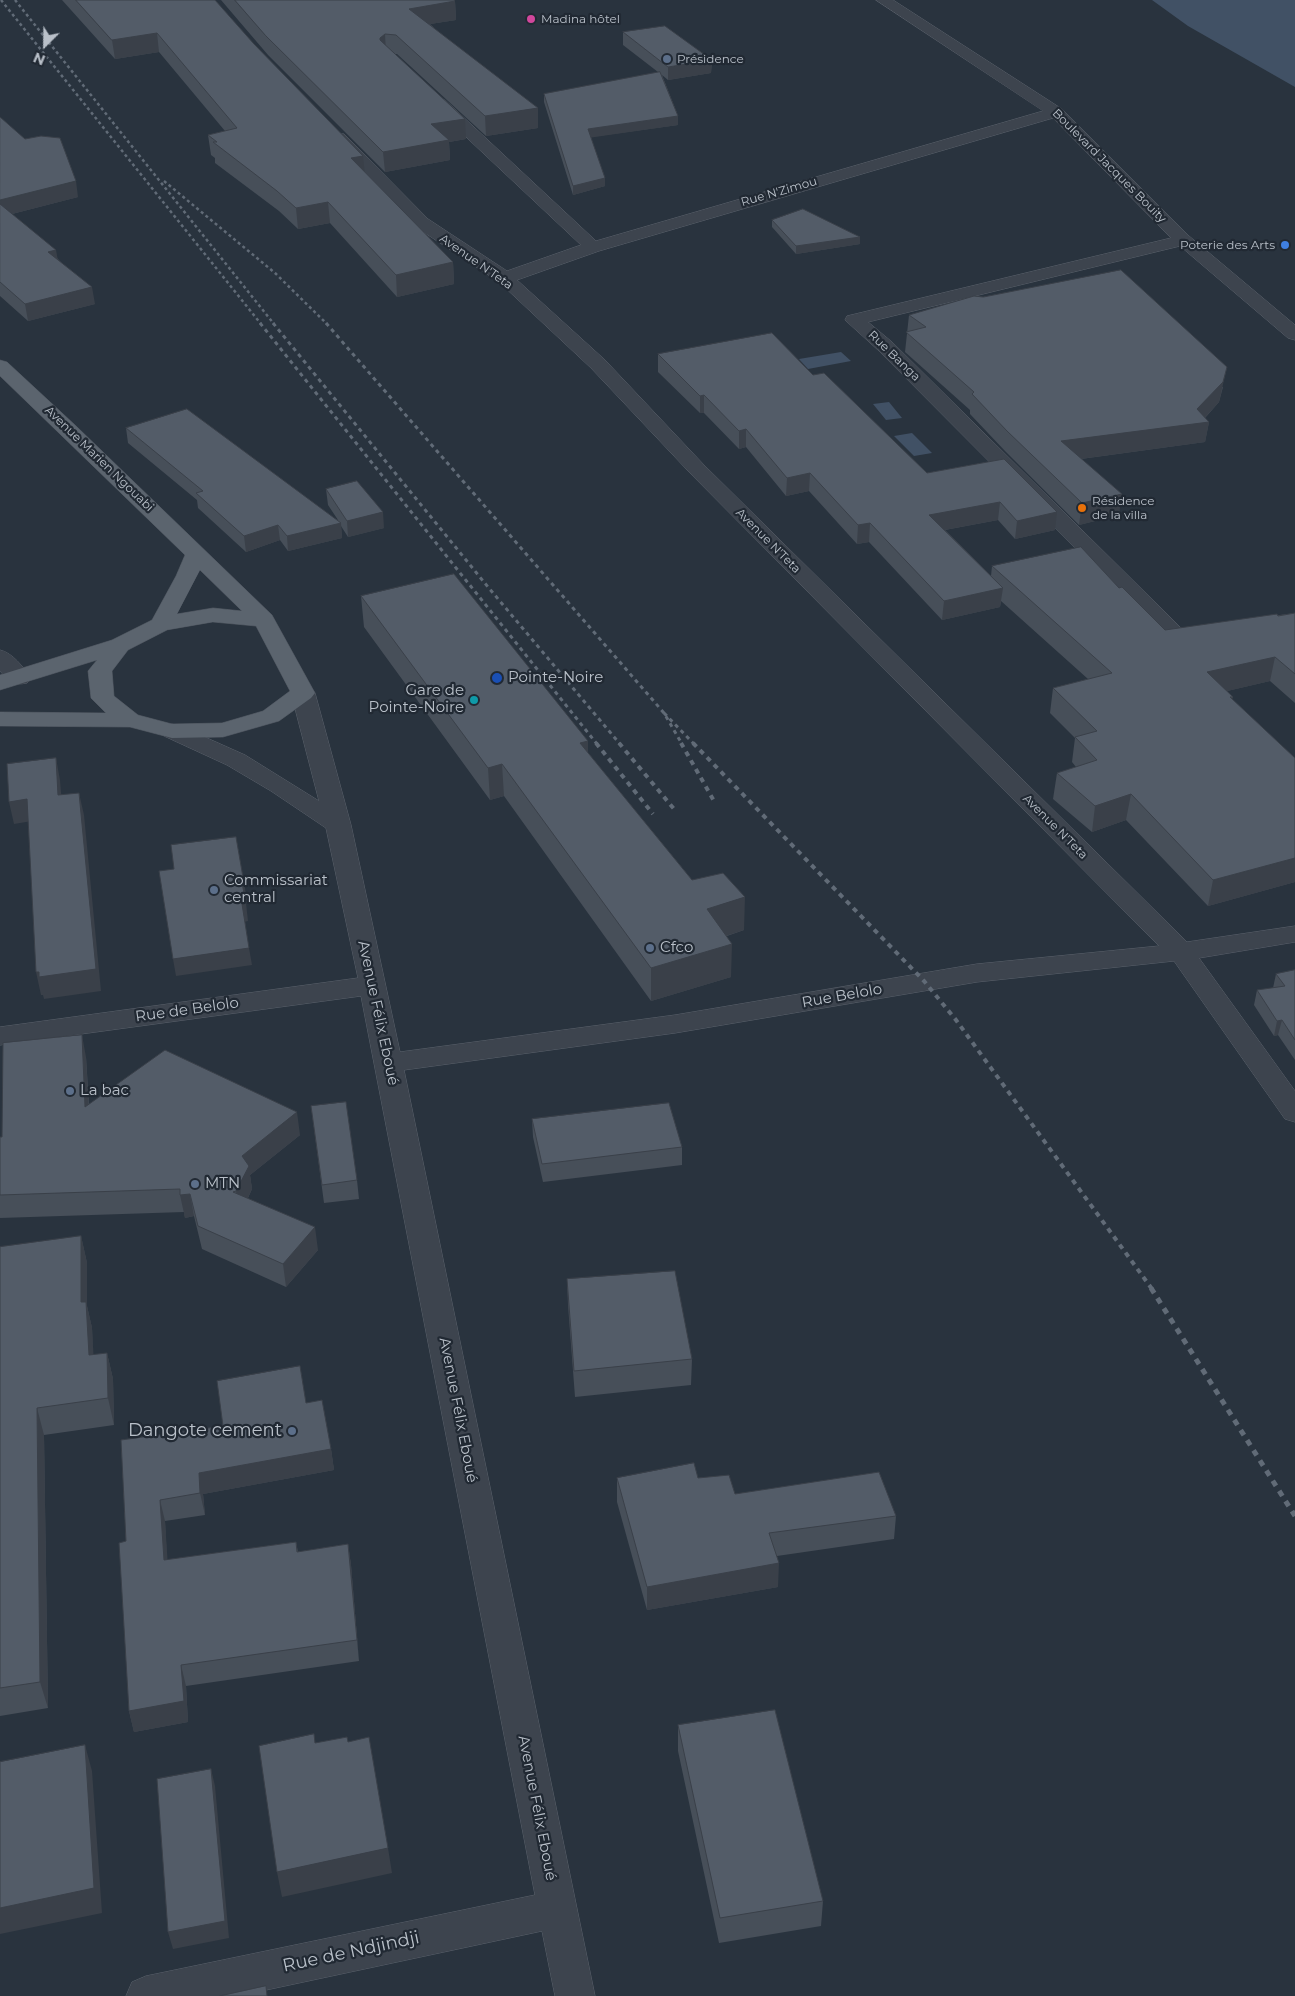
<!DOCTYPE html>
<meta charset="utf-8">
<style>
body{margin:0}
#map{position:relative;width:1295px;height:1996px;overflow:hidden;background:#29333e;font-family:Montserrat,sans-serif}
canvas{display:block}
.north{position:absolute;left:20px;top:20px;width:50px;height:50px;-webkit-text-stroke:4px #212933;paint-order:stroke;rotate:203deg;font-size:14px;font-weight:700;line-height:20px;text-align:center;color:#b9c0c9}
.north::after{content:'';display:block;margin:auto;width:18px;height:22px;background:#b9c0c9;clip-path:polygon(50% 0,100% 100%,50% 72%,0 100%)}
</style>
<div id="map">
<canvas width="1295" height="1996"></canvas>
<div class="north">N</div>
</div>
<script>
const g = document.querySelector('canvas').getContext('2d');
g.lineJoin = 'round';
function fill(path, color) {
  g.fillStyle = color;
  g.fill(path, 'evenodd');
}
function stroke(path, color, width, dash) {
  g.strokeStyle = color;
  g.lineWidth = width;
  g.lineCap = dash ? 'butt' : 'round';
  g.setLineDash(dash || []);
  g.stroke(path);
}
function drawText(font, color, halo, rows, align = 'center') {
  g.font = font + ' Montserrat,sans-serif';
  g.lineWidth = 4.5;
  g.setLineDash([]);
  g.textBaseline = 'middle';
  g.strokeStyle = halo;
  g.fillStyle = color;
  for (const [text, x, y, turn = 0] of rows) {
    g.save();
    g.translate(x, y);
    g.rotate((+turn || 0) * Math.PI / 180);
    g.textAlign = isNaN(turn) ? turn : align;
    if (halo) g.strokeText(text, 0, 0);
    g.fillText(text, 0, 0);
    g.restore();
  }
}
fill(new Path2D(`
 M 1152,0 L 1295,0 L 1295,87 L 1188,26 Z
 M 841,352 L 851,361 L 808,369 L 799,359 Z
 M 889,402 L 902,418 L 886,420 L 873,404 Z
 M 912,433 L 932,453 L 914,456 L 894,436 Z`), '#415165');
const minor = new Path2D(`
 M 876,0 L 893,0 L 1062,109 L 1189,236 L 1295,325 L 1295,340 L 1288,338 L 1180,246 L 868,322 L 892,342 L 1180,627 L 1183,632 L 1180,637 L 1172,639 L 1164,637 L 878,350 L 845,320 L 847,316 L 1171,238 L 1053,118 L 599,251 L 517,280 L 605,360 L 704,465 L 1187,942 L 1295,926 L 1295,942 L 1199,958 L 1295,1091 L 1295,1122 L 1285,1119 L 1174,961 L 977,982 L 675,1033 L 404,1070 L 595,1996 L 555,1996 L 542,1931 L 238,1996 L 126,1996 L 132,1982 L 146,1976 L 535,1895 L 361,996 L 0,1045 L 0,1027 L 358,978 L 326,828 L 271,791 L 227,765 L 164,736 L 160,731 L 164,726 L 172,724 L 180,726 L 245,755 L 319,801 L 291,693 L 295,688 L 303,686 L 311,688 L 315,693 L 351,825 L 400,1052 L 675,1015 L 977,964 L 1159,946 L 690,473 L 591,368 L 499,282 L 416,227 L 330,137 L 332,134 L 344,134 L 428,219 L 507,271 L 581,245 L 433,106 L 431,103 L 433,100 L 445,100 L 596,241 L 1043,111 Z
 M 0,650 C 13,653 23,667 31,678 L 27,683 C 13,686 9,681 0,671 Z`);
const major = new Path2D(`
 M 0,360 L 7,362 L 75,425 L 272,615 L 315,693 L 311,698 L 279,721 L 223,737 L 172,738 L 130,727 L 0,726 L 0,712 L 106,713 L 91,698 L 88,671 L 97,660 L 0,690 L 0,675 L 112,640 L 152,620 L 176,576 L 185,555 L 0,376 ZM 200,570 L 242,611 L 213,608 L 177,614 ZM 213,622 L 256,626 L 290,691 L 263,711 L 222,723 L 172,724 L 138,715 L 114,696 L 112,671 L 128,650 L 167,630 Z`);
stroke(minor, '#5b626c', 1);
stroke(major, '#49505a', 1);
fill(minor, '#3d444e');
fill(major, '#5b646e');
stroke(new Path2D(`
 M 1,0 L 261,324
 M 15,0 L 274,324
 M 164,181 L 275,273 L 327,324`), '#616b77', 2.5, [3, 3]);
stroke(new Path2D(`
 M 260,323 L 597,744
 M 273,323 L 488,587 L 620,744
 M 326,323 L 664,713 L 682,744
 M 664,713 L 694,744`), '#616b77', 3, [4, 4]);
stroke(new Path2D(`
 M 596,743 L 653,814
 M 619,743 L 674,809
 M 681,743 L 714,801
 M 693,743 L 924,981 L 956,1020 L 1152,1289`), '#616b77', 4, [5, 5]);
stroke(new Path2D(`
 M 1151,1288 L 1295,1516`), '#616b77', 5, [6, 6]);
fill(new Path2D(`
 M 62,0 L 215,0 L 364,171 L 453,262 L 454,284 L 397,297 L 330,223 L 298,229 L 279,211 L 215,163 L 215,158 L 211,155 L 208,135 L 225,131 L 159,52 L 115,59 Z
 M 221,0 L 454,0 L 455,1 L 456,20 L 430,24 L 538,128 L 486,136 L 397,54 L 395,54 L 466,139 L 449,142 L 450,160 L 385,172 L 268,55 Z
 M 623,32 L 712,60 L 711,73 L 668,80 L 662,75 L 678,116 L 678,125 L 591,137 L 605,186 L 573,195 L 544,102 L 544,94 L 658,72 L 623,45 Z
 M 0,117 L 78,197 L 12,214 L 58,259 L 95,304 L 28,321 L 0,296 Z
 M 772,220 L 860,237 L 860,244 L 796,254 L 772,227 Z
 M 909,315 L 1223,387 L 1219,402 L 1205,418 L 1209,422 L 1205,442 L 1081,459 L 1119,515 L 1079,525 L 1005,451 L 970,414 L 970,410 L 905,352 Z
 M 658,354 L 813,375 L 927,473 L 1004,459 L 1055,530 L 1015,539 L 998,520 L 945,530 L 991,576 L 992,566 L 1119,588 L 1165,630 L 1295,613 L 1295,703 L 1270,681 L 1227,691 L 1233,697 L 1232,699 L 1295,758 L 1295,882 L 1208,906 L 1126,820 L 1092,832 L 1053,799 L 1057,773 L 1076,767 L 1072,762 L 1075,738 L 1050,713 L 1053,688 L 1088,679 L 1001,601 L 1000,607 L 942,620 L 869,542 L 857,544 L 809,491 L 786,496 L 746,447 L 739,449 L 704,413 L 700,413 L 658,372 Z
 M 126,428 L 338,520 L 328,505 L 326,489 L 384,528 L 348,537 L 341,526 L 342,538 L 288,551 L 280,540 L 246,552 L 198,508 L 197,500 L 128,443 Z
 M 361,596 L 588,741 L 588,753 L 692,880 L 744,930 L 727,936 L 731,977 L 651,1001 L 504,796 L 490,800 L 364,627 Z
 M 1295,970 L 1295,1060 L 1278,1035 L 1274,1036 L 1254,1005 L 1257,990 L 1273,988 L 1276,974 Z
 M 86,1057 L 89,1104 L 300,1135 L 250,1175 L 252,1189 L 248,1198 L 318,1250 L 286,1287 L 202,1249 L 194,1216 L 185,1218 L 184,1212 L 0,1218 L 0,1137 L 2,1137 Z
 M 311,1106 L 357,1180 L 359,1199 L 324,1203 Z
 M 532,1119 L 682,1147 L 682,1165 L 543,1182 L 533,1137 Z
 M 81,1236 L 87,1263 L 87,1306 L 92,1328 L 93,1355 L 107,1353 L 113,1379 L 114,1425 L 44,1435 L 48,1708 L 0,1716 L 0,1247 Z
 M 567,1279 L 692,1359 L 691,1385 L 575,1397 L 568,1305 Z
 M 223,1426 L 331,1449 L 334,1470 L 203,1494 L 205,1515 L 165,1521 L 167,1560 L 296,1542 L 298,1552 L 348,1544 L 351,1565 L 359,1661 L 186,1686 L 188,1722 L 134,1732 L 129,1711 L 126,1541 L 121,1440 Z
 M 617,1478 L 698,1478 L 735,1494 L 896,1516 L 894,1539 L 777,1556 L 778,1587 L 647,1610 L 617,1502 Z
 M 678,1725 L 823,1901 L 821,1926 L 719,1943 L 678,1751 Z`), '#474f59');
fill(new Path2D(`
 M 455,1 L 456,20 L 411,27 L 409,9 Z
 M 157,33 L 159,52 L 115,59 L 112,40 Z
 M 385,34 L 386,53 L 382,57 L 380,38 Z
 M 712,60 L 711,73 L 668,80 L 668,67 Z
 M 538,108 L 538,128 L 486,136 L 485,116 Z
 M 678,116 L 678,125 L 588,138 L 588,129 Z
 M 465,119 L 466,139 L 449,142 L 450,160 L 385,172 L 383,152 L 431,124 Z
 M 363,156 L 365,176 L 351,158 Z
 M 605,178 L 605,186 L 573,195 L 573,186 Z
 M 76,181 L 78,197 L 0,217 L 0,200 Z
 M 328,202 L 330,223 L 298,229 L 296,208 Z
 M 860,237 L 860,244 L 796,254 L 796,246 Z
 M 56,250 L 59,266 L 48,252 Z
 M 453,262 L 454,284 L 397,297 L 396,275 Z
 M 92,287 L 95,304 L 28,321 L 25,304 Z
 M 1227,367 L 1219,402 L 1200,423 L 1209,422 L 1205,442 L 1058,462 L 1061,441 L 1197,409 Z
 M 704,395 L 704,413 L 700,413 L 700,396 Z
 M 746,429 L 746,447 L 739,449 L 739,431 Z
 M 810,473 L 809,491 L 786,496 L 787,478 Z
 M 1122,494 L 1119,515 L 1079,525 L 1082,503 Z
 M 1000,502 L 998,520 L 928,533 L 929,515 Z
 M 383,512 L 384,528 L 348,537 L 347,521 Z
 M 1057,512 L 1055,530 L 1015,539 L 1017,521 Z
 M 341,523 L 342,538 L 288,551 L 287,536 Z
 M 870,523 L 869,542 L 857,544 L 858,525 Z
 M 278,525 L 280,540 L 246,552 L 244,536 Z
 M 1003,588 L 1000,607 L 942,620 L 944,601 Z
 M 1275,657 L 1270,681 L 1202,697 L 1207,672 Z
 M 588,741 L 588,773 L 580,743 Z
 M 56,758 L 60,780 L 63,817 L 58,795 Z
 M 502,764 L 504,796 L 490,800 L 488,768 Z
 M 79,793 L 84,815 L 101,991 L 44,999 L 43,995 L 41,995 L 36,972 Z
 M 1131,794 L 1126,820 L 1092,832 L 1095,806 Z
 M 27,799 L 32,821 L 14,824 L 9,802 Z
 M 1295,858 L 1295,882 L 1208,906 L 1213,880 Z
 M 242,883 L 244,883 L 247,900 L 244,901 Z
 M 745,897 L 744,930 L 707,942 L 707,909 Z
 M 246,903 L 248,921 L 244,922 L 242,904 Z
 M 732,944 L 731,977 L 651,1001 L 651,968 Z
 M 249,948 L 252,965 L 176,976 L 173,959 Z
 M 1282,1020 L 1278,1035 L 1274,1036 L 1277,1021 Z
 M 82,1035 L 86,1057 L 90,1130 L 85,1107 Z
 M 297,1112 L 300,1135 L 250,1175 L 252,1189 L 240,1214 L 236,1191 L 242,1156 Z
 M 190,1194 L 194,1216 L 185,1218 L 180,1195 Z
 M 315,1227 L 318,1250 L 286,1287 L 283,1264 Z
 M 81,1236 L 87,1263 L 87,1306 L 92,1328 L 95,1382 L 89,1355 L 81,1302 Z
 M 107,1353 L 113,1379 L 114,1425 L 108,1398 Z
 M 37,1408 L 44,1435 L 48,1708 L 40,1682 Z
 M 331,1449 L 334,1470 L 203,1494 L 205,1515 L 200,1493 L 199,1473 Z
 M 160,1500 L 165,1521 L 169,1582 L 164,1560 Z
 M 348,1544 L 351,1565 L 359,1661 L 357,1640 Z
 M 779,1563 L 778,1587 L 647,1610 L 647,1587 Z
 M 181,1665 L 186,1686 L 188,1722 L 134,1732 L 129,1711 Z
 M 85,1745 L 92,1771 L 102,1913 L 0,1934 L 0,1908 Z
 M 211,1769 L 215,1786 L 229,1938 L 173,1949 L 168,1932 Z
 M 388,1848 L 392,1873 L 282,1897 L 277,1872 Z`), '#3a4049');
const building = new Path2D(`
 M 76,0 L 215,0 L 254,44 L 363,156 L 351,158 L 453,262 L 396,275 L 328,202 L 296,208 L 277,191 L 213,142 L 217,142 L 208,135 L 237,128 L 157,33 L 112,40 Z
 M 235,0 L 454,0 L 455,1 L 409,9 L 538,108 L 485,116 L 396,35 L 385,34 L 380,38 L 380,40 L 465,119 L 431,124 L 449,140 L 383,152 L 266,36 Z
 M 665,26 L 712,60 L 668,67 L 623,32 Z
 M 660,72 L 678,116 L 588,129 L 605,178 L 573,186 L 544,94 Z
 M 0,117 L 25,139 L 41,136 L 60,138 L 76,181 L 0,200 Z
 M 0,204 L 56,250 L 48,252 L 92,287 L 25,304 L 0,282 Z
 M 803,209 L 860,237 L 796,246 L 772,220 Z
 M 1121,270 L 1227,367 L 1223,382 L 1197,409 L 1209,422 L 1061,441 L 1122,494 L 1082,503 L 1007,431 L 972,394 L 974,392 L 906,332 L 926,327 L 909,315 L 974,296 L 983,297 Z
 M 772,333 L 813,375 L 824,373 L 927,473 L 1004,459 L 1057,512 L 1017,521 L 1000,502 L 929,515 L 1003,588 L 944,601 L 870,523 L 858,525 L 810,473 L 787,478 L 746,429 L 739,431 L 704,395 L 700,396 L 658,354 Z
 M 187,409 L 341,523 L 287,536 L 278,525 L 244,536 L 196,493 L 203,491 L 126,428 Z
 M 357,481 L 383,512 L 347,521 L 326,489 Z
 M 1081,547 L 1119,588 L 1122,587 L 1165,630 L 1277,614 L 1278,616 L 1295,613 L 1295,674 L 1275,657 L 1207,672 L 1233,697 L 1230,697 L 1295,758 L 1295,858 L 1213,880 L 1131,794 L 1095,806 L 1057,773 L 1097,760 L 1075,737 L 1097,731 L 1053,688 L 1112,673 L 992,566 Z
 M 454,574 L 588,741 L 580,743 L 692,880 L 723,873 L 745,897 L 707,909 L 732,944 L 651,968 L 502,764 L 488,768 L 361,596 Z
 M 56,758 L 58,795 L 79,793 L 96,969 L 39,977 L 39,972 L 36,972 L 27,799 L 9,802 L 7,764 Z
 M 236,837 L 244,883 L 242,883 L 246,903 L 242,904 L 249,948 L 173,959 L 159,871 L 174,869 L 171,845 Z
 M 1295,970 L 1295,1040 L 1282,1020 L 1277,1021 L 1257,990 L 1285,986 L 1276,974 Z
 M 82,1035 L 85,1107 L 165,1050 L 297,1112 L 242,1156 L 249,1166 L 236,1191 L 233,1192 L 315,1227 L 283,1264 L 198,1226 L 190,1194 L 180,1195 L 180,1189 L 0,1195 L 0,1137 L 2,1137 L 3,1043 Z
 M 346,1102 L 357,1180 L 322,1185 L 311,1106 Z
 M 669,1103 L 682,1147 L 542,1164 L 532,1119 Z
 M 81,1236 L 81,1302 L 86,1302 L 89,1355 L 107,1353 L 108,1398 L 37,1408 L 40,1682 L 0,1688 L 0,1247 Z
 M 675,1271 L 692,1359 L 574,1371 L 567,1279 Z
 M 300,1366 L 306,1403 L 322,1400 L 331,1449 L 199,1473 L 200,1493 L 160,1500 L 164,1560 L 296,1542 L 297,1552 L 348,1544 L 357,1640 L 181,1665 L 184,1701 L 129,1711 L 119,1543 L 126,1541 L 121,1440 L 223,1426 L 217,1381 Z
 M 694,1463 L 698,1478 L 729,1475 L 735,1494 L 879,1472 L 896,1516 L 769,1533 L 779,1563 L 647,1587 L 617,1478 Z
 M 775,1710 L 823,1901 L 720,1918 L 678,1725 Z
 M 314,1734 L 315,1743 L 347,1737 L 348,1742 L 369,1737 L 388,1848 L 277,1872 L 259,1746 Z
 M 85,1745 L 94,1888 L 0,1908 L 0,1762 Z
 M 211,1769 L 225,1921 L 168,1932 L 157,1779 Z
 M 266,1986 L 267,1996 L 220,1996 Z`);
fill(building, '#535c68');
stroke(building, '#3a4049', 1);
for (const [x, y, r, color] of [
 [531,19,5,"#d1479c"],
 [667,59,5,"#5c6f8a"],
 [1285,245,5,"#3f7fe0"],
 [1082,508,5,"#e8710a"],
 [497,678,6,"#1a4fb4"],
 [474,700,5,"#0f9aa8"],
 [214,890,5,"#5c6f8a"],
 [650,948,5,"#5c6f8a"],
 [70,1091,5,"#5c6f8a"],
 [195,1184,5,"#5c6f8a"],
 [292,1431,5,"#5c6f8a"]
]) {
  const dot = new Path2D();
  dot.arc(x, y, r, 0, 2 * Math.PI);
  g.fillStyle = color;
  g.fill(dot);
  stroke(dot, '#212933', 2);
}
drawText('12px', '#b9c0c9', '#212933', [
 ["Madina hôtel",541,19],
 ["Présidence",677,59],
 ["Poterie des Arts",1275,245,"right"],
 ["Résidence",1092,501],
 ["de la villa",1092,515]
], 'left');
drawText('12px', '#b9c0c9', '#212933', [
 ["Boulevard Jacques Bouity",1109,166,45],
 ["Rue N'Zimou",779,192,-16],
 ["Avenue N'Teta",476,262,35],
 ["Rue Banga",894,356,44],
 ["Avenue Marien Ngouabi",99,459,44],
 ["Avenue N'Teta",768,541,45],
 ["Avenue N'Teta",1055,827,45]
]);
drawText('15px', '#b9c0c9', '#212933', [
 ["Pointe-Noire",508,678],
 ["Gare de",464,691,"right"],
 ["Pointe-Noire",464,708,"right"],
 ["Commissariat",224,881],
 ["central",224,898],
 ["Cfco",660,948],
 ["La bac",80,1091],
 ["MTN",205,1184]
], 'left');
drawText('15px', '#b9c0c9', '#212933', [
 ["Rue Belolo",842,996,-10],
 ["Rue de Belolo",187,1010,-8],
 ["Avenue Félix Eboué",378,1013,78],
 ["Avenue Félix Eboué",458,1410,79],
 ["Avenue Félix Eboué",537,1808,79]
]);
drawText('18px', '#b9c0c9', '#212933', [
 ["Dangote cement",282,1431]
], 'right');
drawText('18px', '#b9c0c9', '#212933', [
 ["Rue de Ndjindji",351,1952,-12]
]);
</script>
